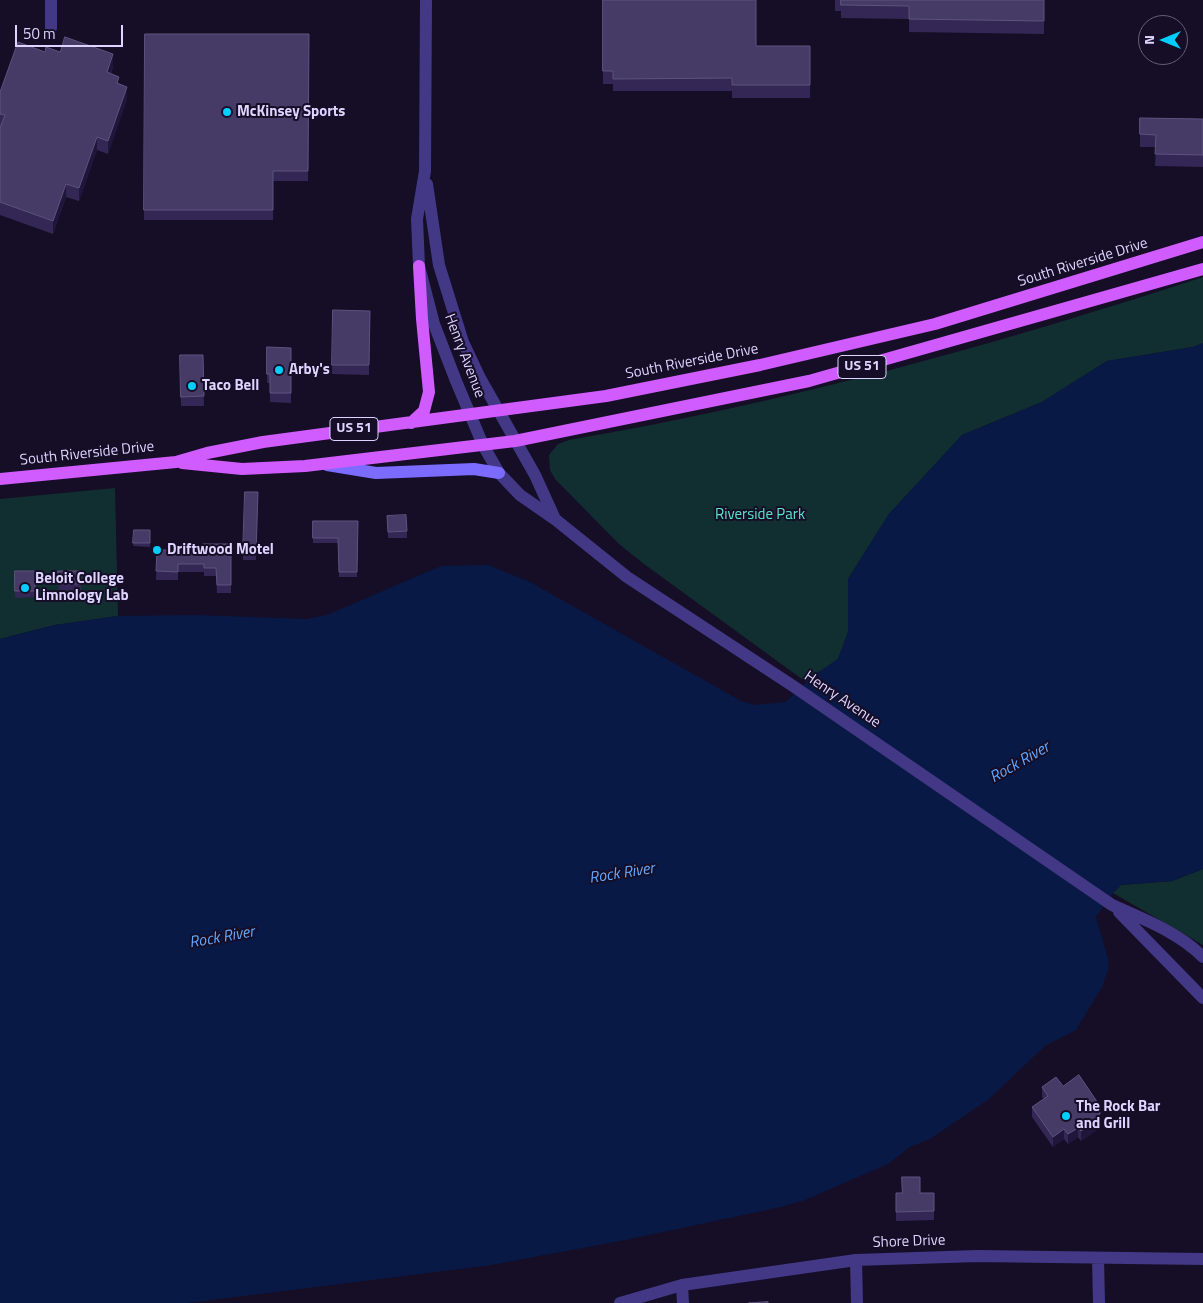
<!DOCTYPE html>
<style>
body{margin:0}
#map{position:relative;width:1203px;height:1303px;overflow:hidden;background:#150e26;font-family:"Titillium Web",sans-serif}
canvas{display:block}
.north{position:absolute;left:1138px;top:15px;width:50px;height:50px;box-sizing:border-box;background:#150e26;border:1px solid #655d7d;border-radius:50%;rotate:270deg;font-size:14px;font-weight:700;line-height:20px;text-align:center;color:#ddd4ff}
.north::after{content:'';display:block;margin:auto;width:18px;height:22px;background:#00ceff;clip-path:polygon(50% 0,100% 100%,50% 72%,0 100%)}
.scale{position:absolute;left:15px;top:25px;width:108px;height:22px;box-sizing:border-box;border:2px solid #ddd4ff;border-top:0;padding-left:6px;font-size:15px;line-height:18px;white-space:nowrap;color:#ddd4ff;-webkit-text-stroke:4px #150e26;paint-order:stroke}
</style>
<div id="map">
<canvas width="1203" height="1303"></canvas>
<div class="north">N</div>
<div class="scale">50 m</div>
</div>
<script>
const g = document.querySelector('canvas').getContext('2d');
g.lineJoin = 'round';
function fill(path, color) {
  g.fillStyle = color;
  g.fill(path, 'evenodd');
}
function stroke(path, color, width, dash) {
  g.strokeStyle = color;
  g.lineWidth = width;
  g.lineCap = dash ? 'butt' : 'round';
  g.setLineDash(dash || []);
  g.stroke(path);
}
function drawText(font, color, halo, rows, align = 'center') {
  g.font = font + ' "Titillium Web",sans-serif';
  g.lineWidth = 4;
  g.setLineDash([]);
  g.textBaseline = 'middle';
  g.strokeStyle = halo;
  g.fillStyle = color;
  for (const [text, x, y, turn = 0] of rows) {
    g.save();
    g.translate(x, y);
    g.rotate((+turn || 0) * Math.PI / 180);
    g.textAlign = isNaN(turn) ? turn : align;
    if (halo) g.strokeText(text, 0, 0);
    g.fillText(text, 0, 0);
    g.restore();
  }
}
fill(new Path2D(`
 M 1203,277 L 1203,343 L 1193,347 L 1107,361 L 1042,402 L 962,435 L 889,514 L 848,579 L 848,632 L 838,659 L 806,682 L 644,564 L 619,544 L 555,479 L 550,470 L 549,455 L 558,444 L 569,440 C 785,403 996,345 1203,277 Z
 M 115,488 L 118,616 L 55,625 L 0,639 L 0,499 Z
 M 1203,869 L 1203,945 L 1113,893 L 1121,885 L 1172,881 Z`), '#112f30');
fill(new Path2D(`
 M 1203,343 L 1203,869 L 1172,881 L 1121,885 L 1113,893 L 1096,917 L 1108,959 L 1108,970 L 1102,987 L 1076,1030 L 1045,1046 L 989,1099 L 930,1139 L 910,1147 L 888,1164 L 805,1200 L 781,1207 L 625,1240 L 491,1265 L 187,1303 L 0,1303 L 0,639 L 55,625 L 118,616 L 196,615 L 306,619 L 327,615 L 441,566 L 488,565 L 530,582 L 741,701 L 755,705 L 786,702 L 811,677 L 838,659 L 848,632 L 848,579 L 889,514 L 962,435 L 1042,402 L 1107,361 L 1193,347 Z`), '#091945');
stroke(new Path2D(`
 M 51,28 L 51,0
 M 1098,1258 L 1099,1303
 M 856,1260 L 857,1303
 M 682,1285 L 683,1303
 M 620,1303 L 682,1285 L 856,1260 L 977,1256 L 1203,1259`), '#423886', 12);
stroke(new Path2D(`
 M 426,0 L 425,171 L 417,219 L 419,266 L 434,324 L 456,381 L 483,445 L 499,473 L 520,495 L 556,520 L 627,577 L 793,686 L 1112,905 C 1143,919 1178,932 1203,957
 M 427,184 L 439,265 L 463,342 L 480,378 L 535,475 L 555,519
 M 1119,912 L 1203,998`), '#423886', 12);
stroke(new Path2D(`
 M 327,465 L 376,473 L 474,469 L 499,473`), '#7c6bff', 12);
stroke(new Path2D(`
 M 411,423 L 424,411 L 429,392 L 422,319 L 419,266
 M 182,463 L 242,469 L 305,466 L 515,441 L 809,381 L 1203,269
 M 0,479 L 176,462 L 207,453 L 263,442 L 606,396 L 760,365 L 935,324 L 1203,242`), '#d05bff', 12);
fill(new Path2D(`
 M 603,0 L 756,46 L 810,46 L 810,98 L 732,98 L 732,91 L 613,91 L 613,84 L 603,84 Z
 M 835,0 L 1044,0 L 1044,34 L 909,32 L 909,19 L 841,18 L 841,11 L 835,11 Z
 M 145,34 L 309,34 L 308,181 L 273,181 L 273,220 L 144,220 Z
 M 45,52 L 60,52 L 113,67 L 111,74 L 119,84 L 127,99 L 108,154 L 97,150 L 79,201 L 66,197 L 53,234 L 0,215 L 0,129 L 1,126 L 0,126 L 0,92 Z
 M 1140,118 L 1203,119 L 1203,167 L 1155,166 L 1156,147 L 1140,147 Z
 M 333,310 L 370,311 L 369,375 L 332,374 Z
 M 267,347 L 291,348 L 291,403 L 270,402 L 270,383 L 267,383 Z
 M 180,355 L 203,355 L 204,406 L 181,406 Z
 M 245,492 L 258,492 L 256,560 L 243,560 Z
 M 387,516 L 407,531 L 407,538 L 388,538 Z
 M 313,521 L 358,521 L 357,577 L 339,577 L 338,543 L 313,543 Z
 M 134,530 L 150,530 L 150,547 L 133,546 Z
 M 231,544 L 231,593 L 217,593 L 216,576 L 204,576 L 204,572 L 178,572 L 178,580 L 156,580 L 157,550 L 188,550 L 203,548 Z
 M 15,571 L 35,571 L 35,597 L 15,598 Z
 M 58,571 L 81,571 L 81,590 L 59,591 Z
 M 1063,1086 L 1100,1124 L 1097,1125 L 1097,1130 L 1081,1141 L 1078,1137 L 1068,1144 L 1064,1139 L 1053,1147 L 1032,1117 L 1032,1107 L 1044,1099 L 1042,1097 L 1042,1087 Z
 M 896,1193 L 934,1193 L 934,1220 L 896,1221 Z`), '#342755');
fill(new Path2D(`
 M 113,54 L 113,67 L 107,85 L 107,72 Z
 M 127,87 L 127,99 L 108,154 L 108,141 Z
 M 97,137 L 97,150 L 79,201 L 79,188 Z
 M 66,184 L 66,197 L 53,234 L 53,221 Z
 M 1100,1114 L 1100,1124 L 1097,1125 L 1097,1130 L 1081,1141 L 1081,1131 L 1095,1117 Z
 M 1078,1128 L 1078,1137 L 1068,1144 L 1068,1134 Z
 M 1064,1129 L 1064,1139 L 1053,1147 L 1053,1137 Z`), '#20153a');
const building = new Path2D(`
 M 603,0 L 756,0 L 756,46 L 810,46 L 810,85 L 732,85 L 732,78 L 613,79 L 613,71 L 603,71 Z
 M 841,0 L 1044,0 L 1044,21 L 909,19 L 909,6 L 841,5 Z
 M 145,34 L 309,34 L 308,171 L 273,171 L 273,210 L 144,210 Z
 M 65,37 L 113,54 L 107,72 L 119,77 L 117,83 L 127,87 L 108,141 L 97,137 L 79,188 L 66,184 L 53,221 L 0,202 L 0,128 L 5,115 L 0,114 L 0,92 L 18,42 L 45,52 L 46,47 L 60,52 Z
 M 1140,118 L 1203,119 L 1203,155 L 1155,154 L 1156,135 L 1140,134 Z
 M 333,310 L 370,311 L 369,365 L 332,365 Z
 M 267,347 L 291,348 L 291,393 L 270,393 L 270,374 L 267,374 Z
 M 180,355 L 203,355 L 204,396 L 181,397 Z
 M 245,492 L 258,492 L 256,554 L 243,553 Z
 M 406,515 L 407,531 L 388,532 L 387,516 Z
 M 313,521 L 358,521 L 357,572 L 339,572 L 338,538 L 313,538 Z
 M 134,530 L 150,530 L 150,543 L 133,543 Z
 M 203,544 L 231,544 L 231,585 L 217,585 L 216,568 L 204,568 L 204,564 L 178,564 L 178,572 L 156,571 L 157,550 L 188,550 L 203,548 Z
 M 15,571 L 35,571 L 35,591 L 15,591 Z
 M 58,571 L 81,571 L 81,584 L 59,584 Z
 M 1079,1075 L 1100,1106 L 1100,1114 L 1095,1117 L 1097,1120 L 1081,1131 L 1078,1128 L 1068,1134 L 1064,1129 L 1053,1137 L 1032,1107 L 1048,1096 L 1042,1087 L 1056,1077 L 1063,1086 Z
 M 902,1177 L 920,1177 L 920,1193 L 934,1193 L 934,1211 L 896,1212 L 896,1193 L 902,1193 Z
 M 768,1302 L 768,1303 L 749,1303 Z`);
fill(building, '#463a67');
stroke(building, '#5e527f', 1);
for (const [x, y, r, color] of [
 [227,112,5,"#00ceff"],
 [279,370,5,"#00ceff"],
 [192,386,5,"#00ceff"],
 [157,550,5,"#00ceff"],
 [25,588,5,"#00ceff"],
 [1066,1116,5,"#00ceff"]
]) {
  const dot = new Path2D();
  dot.arc(x, y, r, 0, 2 * Math.PI);
  g.fillStyle = color;
  g.fill(dot);
  stroke(dot, '#150e26', 2);
}
for (const [x, y, w] of [
 [862,367,48],
 [354,429,48]
]) {
  const box = new Path2D();
  box.roundRect(x - w / 2, y - 11.5, w, 23, 4);
  g.fillStyle = '#150e26';
  g.fill(box);
  stroke(box, '#ddd4ff', 1);
}
drawText('bold 14px', '#ddd4ff', null, [
 ["US 51",862,367],
 ["US 51",354,429]
]);
drawText('bold 15px', '#ddd4ff', '#150e26', [
 ["McKinsey Sports",237,112],
 ["Arby's",289,370],
 ["Taco Bell",202,386],
 ["Driftwood Motel",167,550],
 ["Beloit College",35,579],
 ["Limnology Lab",35,596],
 ["The Rock Bar",1076,1107],
 ["and Grill",1076,1124]
], 'left');
drawText('15px', '#ddd4ff', '#150e26', [
 ["South Riverside Drive",1083,263,-17],
 ["Henry Avenue",464,356,69],
 ["South Riverside Drive",692,362,-11],
 ["South Riverside Drive",87,454,-6],
 ["Henry Avenue",842,700,34],
 ["Shore Drive",909,1242,-2]
]);
drawText('15px', '#5ce3cd', '#150e26', [
 ["Riverside Park",760,515]
]);
drawText('italic 16px', '#62a8ff', '#150e26', [
 ["Rock River",1020,763,-30],
 ["Rock River",622,874,-9],
 ["Rock River",222,938,-10]
]);
</script>
